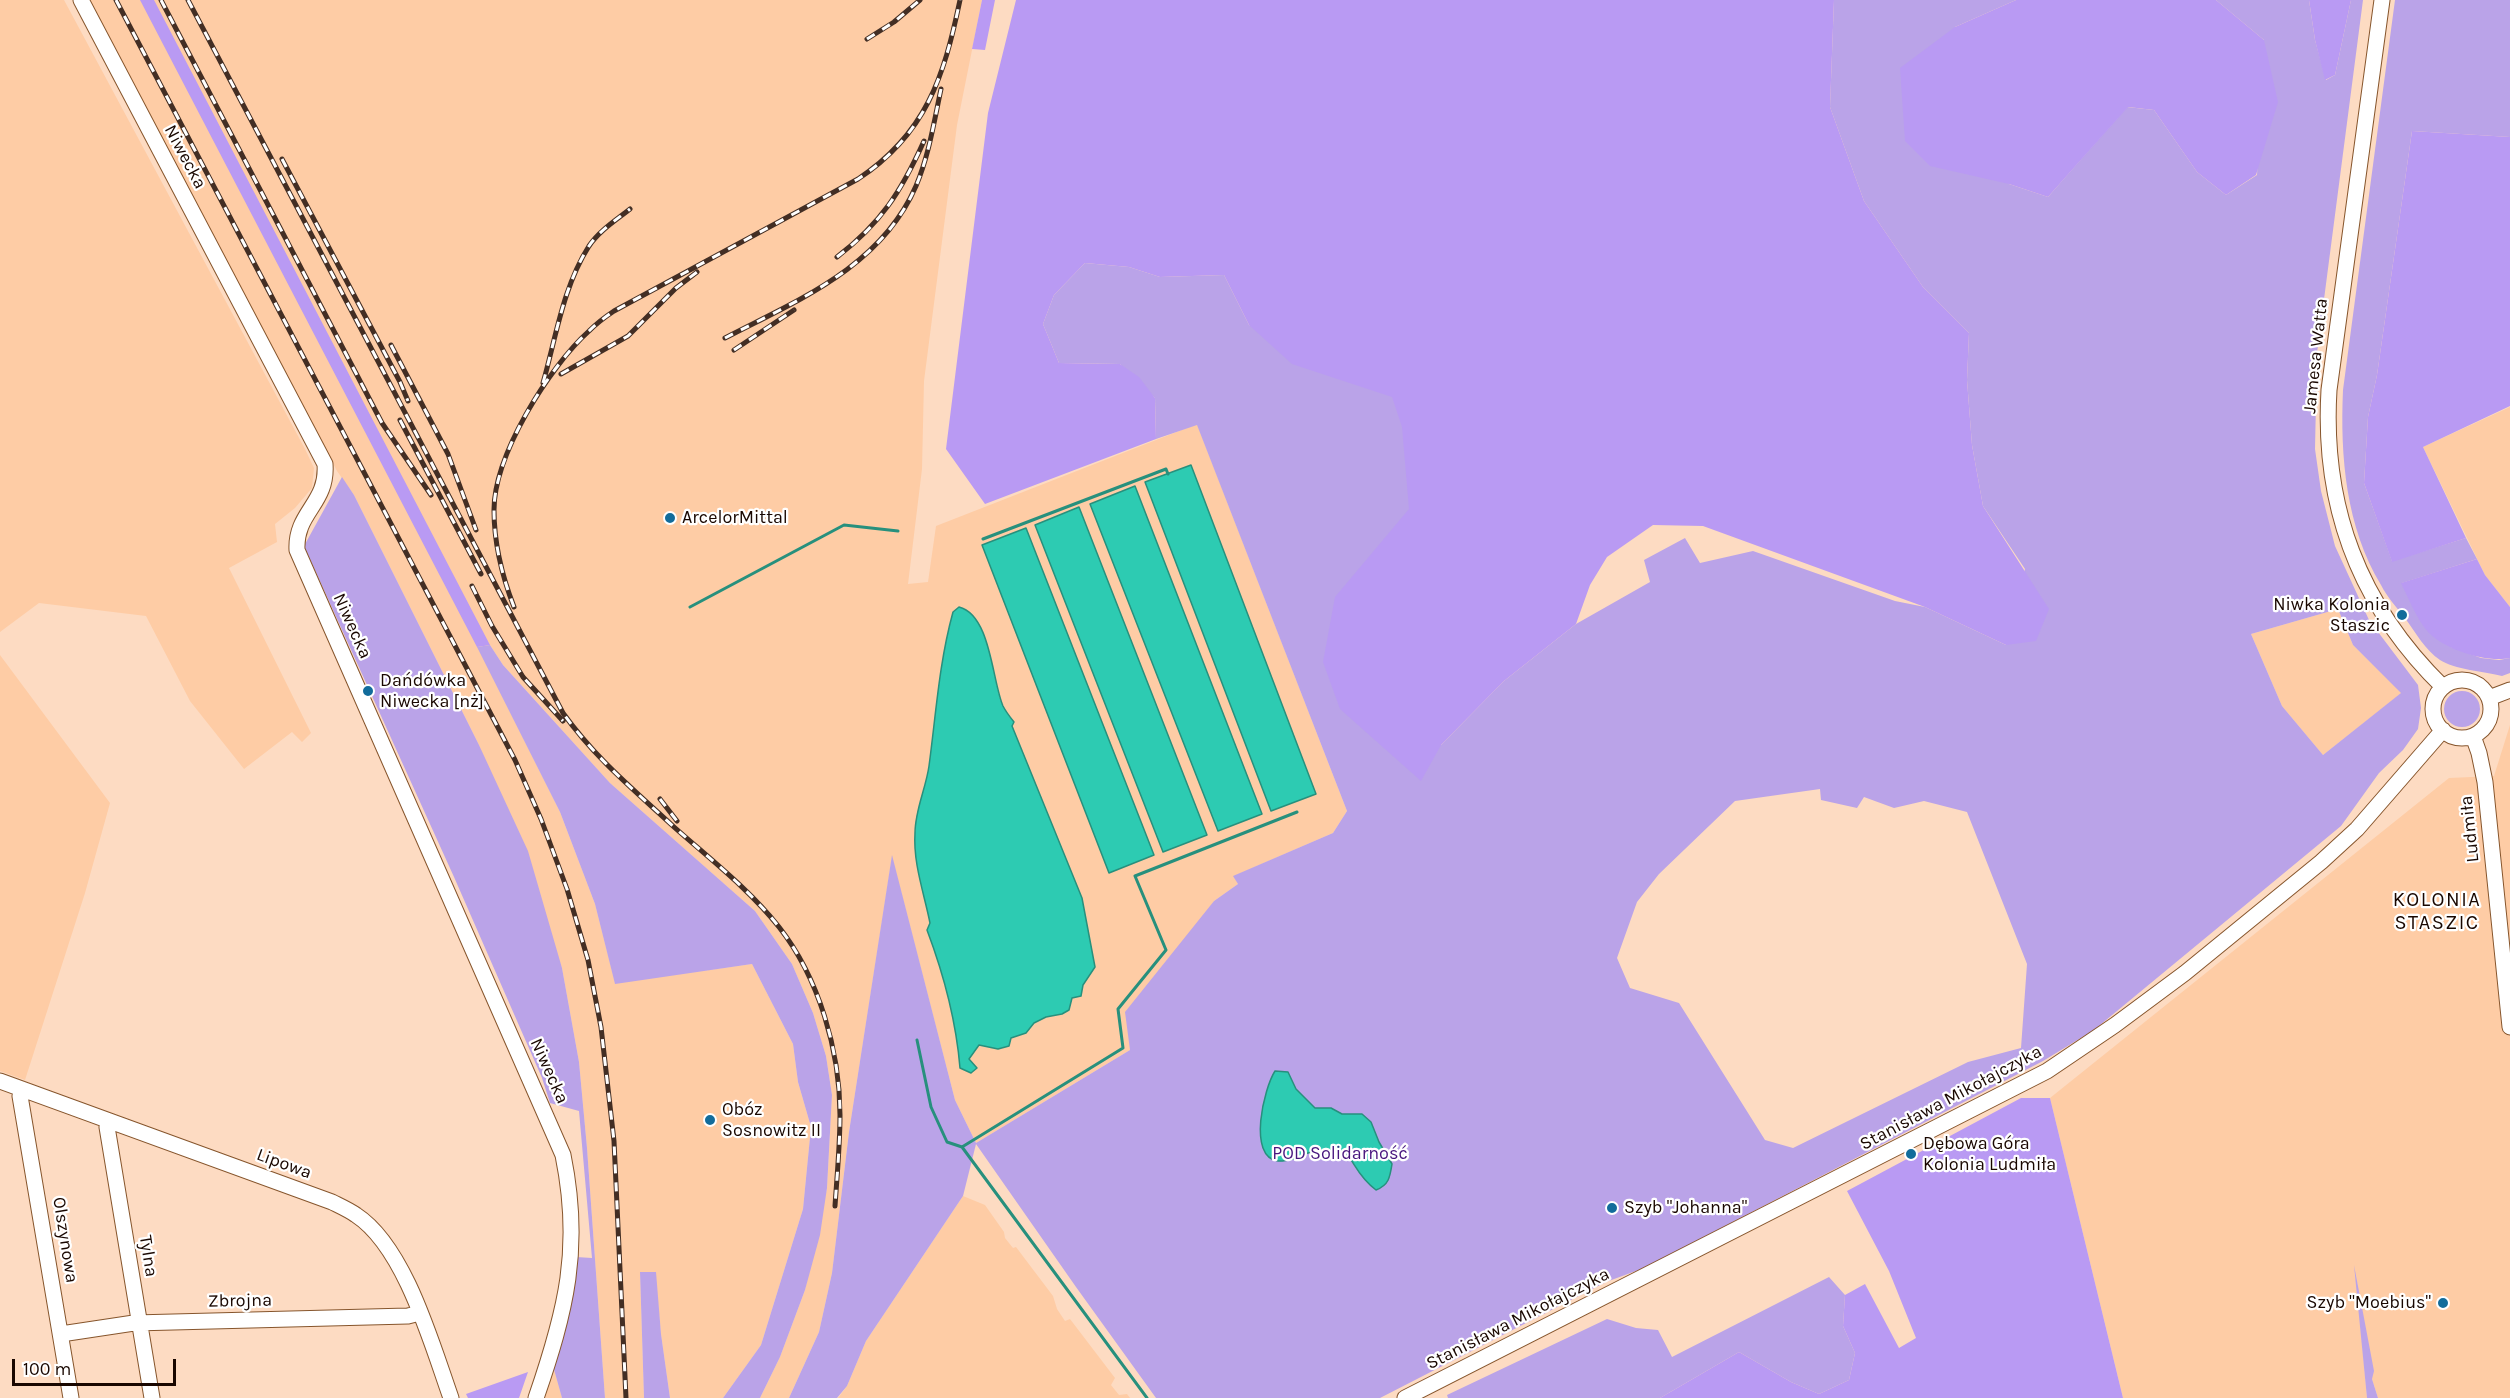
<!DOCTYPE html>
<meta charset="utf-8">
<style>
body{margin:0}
#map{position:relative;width:2510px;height:1398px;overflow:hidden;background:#fddbc2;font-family:Karla,sans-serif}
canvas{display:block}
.scale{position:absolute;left:12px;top:1359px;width:164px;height:27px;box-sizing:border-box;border:3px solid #190700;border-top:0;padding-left:8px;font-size:18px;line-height:21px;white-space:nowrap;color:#190700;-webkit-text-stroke:4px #fff;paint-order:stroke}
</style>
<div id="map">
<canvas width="2510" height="1398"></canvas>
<div class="scale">100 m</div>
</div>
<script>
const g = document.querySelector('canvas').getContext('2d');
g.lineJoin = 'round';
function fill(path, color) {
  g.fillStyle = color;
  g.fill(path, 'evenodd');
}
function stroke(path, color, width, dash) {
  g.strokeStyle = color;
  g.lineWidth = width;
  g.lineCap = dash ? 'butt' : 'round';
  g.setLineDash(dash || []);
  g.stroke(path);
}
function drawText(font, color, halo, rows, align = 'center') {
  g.font = font + ' Karla,sans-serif';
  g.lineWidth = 4.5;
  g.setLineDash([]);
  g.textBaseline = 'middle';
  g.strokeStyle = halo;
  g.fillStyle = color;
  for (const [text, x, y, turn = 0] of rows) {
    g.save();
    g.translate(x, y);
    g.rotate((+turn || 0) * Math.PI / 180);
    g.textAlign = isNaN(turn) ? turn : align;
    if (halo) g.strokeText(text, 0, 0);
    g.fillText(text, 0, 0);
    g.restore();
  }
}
fill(new Path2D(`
 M 0,0 L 64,0 L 305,449 L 314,468 L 312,488 L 295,508 L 275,524 L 277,542 L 229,568 L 311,733 L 302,742 L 292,732 L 244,769 L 190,701 L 146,616 L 39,603 L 0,632 Z
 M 90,0 L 982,0 L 957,125 L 924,381 L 922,469 L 908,584 L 928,582 L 936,526 L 1197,424 L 1347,811 L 1333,833 L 1234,876 L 1238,884 L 1214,901 L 1130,1050 L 976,1143 L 955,1100 L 892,857 L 849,1132 L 832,1273 L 819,1332 L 789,1398 L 760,1398 L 780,1357 L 805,1290 L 827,1188 L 832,1095 L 826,1056 L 813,1013 L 792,964 L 755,911 L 610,783 L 503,665 L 490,645 L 478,647 L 560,812 L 595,904 L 615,983 L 752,964 L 793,1044 L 798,1082 L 811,1127 L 803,1209 L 761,1345 L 723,1398 L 670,1398 L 661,1334 L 655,1272 L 640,1273 L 644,1398 L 605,1398 L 587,1148 L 579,1062 L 562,968 L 479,745 L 354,495 L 337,471 Z
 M 2510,407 L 2510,607 L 2485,575 L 2423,447 Z
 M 2338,609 L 2353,645 L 2402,693 L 2323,755 L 2282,706 L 2251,634 Z
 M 0,655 L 110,803 L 85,893 L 25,1080 L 0,1071 Z
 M 2510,725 L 2510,1398 L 2378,1398 L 2372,1379 L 2356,1275 L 2367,1398 L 2123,1398 L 2050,1098 L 2449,778 L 2494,776 Z
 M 963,1196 L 985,1205 L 1004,1232 L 1005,1238 L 1013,1248 L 1016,1247 L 1053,1296 L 1057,1309 L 1065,1321 L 1070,1319 L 1115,1378 L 1111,1385 L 1119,1395 L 1127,1394 L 1130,1398 L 838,1398 L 847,1386 L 866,1341 Z
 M 553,1366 L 562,1398 L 542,1398 Z`), '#fecca5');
fill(new Path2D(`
 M 1834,0 L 2016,0 L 1955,27 L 2009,184 L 2048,197 L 2127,107 L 2154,110 L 2197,172 L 2226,195 L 2257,175 L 2264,40 L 2216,0 L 2309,0 L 2315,40 L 2326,80 L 2335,75 L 2351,0 L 2363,0 L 2317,353 L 2315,449 L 2321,491 L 2335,546 L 2369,620 L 2418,685 L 2421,708 L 2418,729 L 2403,750 L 2379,773 L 2341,826 L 2094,1030 L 2043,1061 L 1644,1268 L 1606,1282 L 1380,1398 L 1156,1398 L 1076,1287 L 976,1144 L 963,1196 L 866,1341 L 847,1386 L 837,1398 L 789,1398 L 819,1332 L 832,1273 L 849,1132 L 892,855 L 955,1100 L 976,1143 L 1130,1050 L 1125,1012 L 1214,901 L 1238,884 L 1233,876 L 1333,833 L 1347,811 L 1197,425 L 1156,439 L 1155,398 L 1120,364 L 1059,363 L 1043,324 L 1054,295 L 1085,263 L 1129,267 L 1160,277 L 1224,275 L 1249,325 L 1419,392 L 1441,745 L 1504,681 L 1576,624 L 1650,582 L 1644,560 L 1685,538 L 1700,563 L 1753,551 L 1895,601 L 1925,607 L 2006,645 L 2025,569 L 1983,506 L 1972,445 L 1967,380 L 1969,333 L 1923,287 L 1864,201 L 1830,107 ZM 2338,609 L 2353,645 L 2401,693 L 2323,755 L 2282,706 L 2251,634 ZM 1820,789 L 1821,800 L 1857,808 L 1864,797 L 1894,808 L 1924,801 L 1967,812 L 2027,964 L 2021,1048 L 1968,1062 L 1793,1148 L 1765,1140 L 1679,1003 L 1630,988 L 1617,958 L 1637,902 L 1659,874 L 1735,801 Z
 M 2395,0 L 2510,0 L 2510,137 L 2412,131 L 2377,375 L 2368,417 L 2364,483 L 2392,561 L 2466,538 L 2477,559 L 2402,583 L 2451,647 L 2481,658 L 2499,660 L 2510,658 L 2510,673 L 2502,676 C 2486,672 2453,669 2440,660 C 2425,650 2416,633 2405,618 C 2397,608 2387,597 2381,585 C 2346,527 2340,457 2343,390 Z
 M 342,477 L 354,495 L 479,745 L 528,851 L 562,968 L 579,1062 L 587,1148 L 605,1398 L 562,1398 L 553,1366 L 576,1257 L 592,1258 L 579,1111 L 550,1103 L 542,1078 L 454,877 L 304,546 Z
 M 490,645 L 503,665 L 610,783 L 755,911 L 792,964 L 813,1013 L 826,1056 L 832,1095 L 827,1188 L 820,1235 L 805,1290 L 780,1357 L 760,1398 L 723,1398 L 761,1345 L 803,1209 L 811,1127 L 798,1082 L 793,1044 L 752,964 L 615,984 L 595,904 L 560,812 L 477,647 Z
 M2444 709a18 18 0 1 1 36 0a18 18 0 1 1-36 0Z
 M 2354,1265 L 2374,1371 L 2372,1379 L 2378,1398 L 2367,1398 Z
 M 640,1272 L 656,1272 L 661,1334 L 670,1398 L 644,1398 Z
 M 1829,1277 L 1845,1295 L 1843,1326 L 1855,1353 L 1849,1380 L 1819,1394 L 1791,1382 L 1739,1352 L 1660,1398 L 1448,1398 L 1447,1395 L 1607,1319 L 1636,1328 L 1658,1330 L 1672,1357 Z`), '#baa3e8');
fill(new Path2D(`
 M 140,0 L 154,0 L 490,645 L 477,647 Z
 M 982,0 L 995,0 L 985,50 L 972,49 Z
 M 1016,0 L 1834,0 L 1830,107 L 1864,201 L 1923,287 L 1969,333 L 1967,380 L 1972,445 L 1983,506 L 2049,609 L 2036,641 L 2006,645 L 1925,607 L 1703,526 L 1653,525 L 1607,557 L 1590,585 L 1576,624 L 1504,681 L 1441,745 L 1421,781 L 1340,709 L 1323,662 L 1335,597 L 1409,509 L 1402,427 L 1392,397 L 1292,364 L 1249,325 L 1224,275 L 1160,277 L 1129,267 L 1085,263 L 1054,295 L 1043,324 L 1059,363 L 1120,364 L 1139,377 L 1155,398 L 1156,439 L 985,504 L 946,449 L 988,113 Z
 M 2016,0 L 2216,0 L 2264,40 L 2278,102 L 2256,175 L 2226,195 L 2197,172 L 2154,110 L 2128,107 L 2048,197 L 2009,184 L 1930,166 L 1905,141 L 1900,68 L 1955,27 Z
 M 2309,0 L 2351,0 L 2335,75 L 2325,80 L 2315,40 Z
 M 2412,131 L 2510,137 L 2510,406 L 2423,447 L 2466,538 L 2392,562 L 2364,483 L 2368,417 L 2377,375 Z
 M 2477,559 L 2485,575 L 2510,607 L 2510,658 C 2487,663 2445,650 2428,632 C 2416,618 2409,599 2401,583 Z
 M 2021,1098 L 2050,1098 L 2123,1398 L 1660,1398 L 1739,1352 L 1791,1382 L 1819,1394 L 1849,1380 L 1855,1353 L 1843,1326 L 1845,1295 L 1865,1284 L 1899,1348 L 1916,1338 L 1889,1271 L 1847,1191 Z
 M 528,1372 L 519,1398 L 468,1398 L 466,1394 Z`), '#b99af3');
const water = new Path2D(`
 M 1191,465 L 1316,794 L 1271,811 L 1145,482 Z
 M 1135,486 L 1262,814 L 1218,831 L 1090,504 Z
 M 1079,507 L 1207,835 L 1163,852 L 1035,525 Z
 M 1026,528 L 1154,855 L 1109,873 L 982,545 Z
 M 959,607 C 991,615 992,681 1003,706 C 1006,712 1010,717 1014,722 L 1012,726 L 1082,898 L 1095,967 L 1083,985 L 1081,996 L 1072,998 L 1069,1010 L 1062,1014 L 1046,1017 L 1034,1023 L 1026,1033 L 1011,1038 L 1009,1046 L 998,1049 L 979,1045 L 969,1059 L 977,1068 L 971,1073 L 960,1068 C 956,1020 944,975 927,930 L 930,923 C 924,893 913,863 915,833 C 915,810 926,788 929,766 C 936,714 939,663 953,612 Z
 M 1275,1071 L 1288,1072 L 1296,1089 L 1315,1108 L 1331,1108 L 1342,1114 L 1362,1114 L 1371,1122 L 1379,1142 L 1392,1164 C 1390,1177 1389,1185 1376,1190 C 1341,1163 1362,1140 1304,1154 L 1302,1157 C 1295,1158 1285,1162 1278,1161 C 1247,1157 1264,1088 1275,1071 Z`);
fill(water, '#2dcbb2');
stroke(water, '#27907d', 1.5);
stroke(new Path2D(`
 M 983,539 L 1166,469 L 1168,474
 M 690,607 L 844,525 L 898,531
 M 917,1040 L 931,1107 L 947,1142 L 962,1147 L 1147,1398
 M 962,1147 L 1123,1048 L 1118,1009 L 1166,950 L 1135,876 L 1297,812`), '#27907d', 3);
const minor = new Path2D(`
 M 81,0 L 325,464 C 328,504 295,512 297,550 L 563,1155 C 582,1248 566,1311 536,1398
 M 2382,0 L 2329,390 C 2322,507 2359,605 2443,687
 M2433 709a29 29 0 1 1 58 0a29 29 0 1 1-58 0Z
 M 2489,698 L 2510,690
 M 2473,736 L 2479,753 L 2485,782 L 2510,1027
 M 0,1081 L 332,1202 C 340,1206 349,1210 356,1215 C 405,1247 432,1345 451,1398
 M 22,1089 L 20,1096 L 71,1398
 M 109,1121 L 107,1127 L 152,1398
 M 61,1334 L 134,1323 L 408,1316 L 420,1313
 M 1405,1398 L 2047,1071 L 2115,1025 L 2185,973 L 2321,862 L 2357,829 L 2443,730`);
stroke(minor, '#86552c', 17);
stroke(minor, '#fff', 15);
const rail = new Path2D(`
 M 116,0 L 515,760 L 541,819 L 567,889 L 588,960 L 601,1027 L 614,1141 L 626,1398
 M 161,0 L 382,423 L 431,495
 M 188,0 L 563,713 C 596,759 633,789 674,827 C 710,859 749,889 779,927 C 819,978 840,1051 840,1115 C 840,1145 837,1176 835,1206
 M 867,39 L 894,22 L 920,0
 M 282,159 L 400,382 L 408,401
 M 837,257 C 881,223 901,192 924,141
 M 725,338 C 798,300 881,267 916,186 C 929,155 934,122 941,89
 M 391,345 L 448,454 L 476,530
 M 734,350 L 794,310
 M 561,374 L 628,336 L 676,288 L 697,272
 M 543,383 C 556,337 563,287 589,246 C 599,231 616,220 630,209
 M 400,420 L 481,574
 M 472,586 L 492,626 L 523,677 L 563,721
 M 514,607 C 502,576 494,543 494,510 C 494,455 549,367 589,331 C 596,324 605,317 614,311 L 858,179 C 926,134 944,77 960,0
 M 660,799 L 677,821`);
stroke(rail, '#432e24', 5);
stroke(rail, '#fff', 3, [9]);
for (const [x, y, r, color] of [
 [670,518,6,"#126c9b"],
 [2402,615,6,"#126c9b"],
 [368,691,6,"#126c9b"],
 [710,1120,6,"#126c9b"],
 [1911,1154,6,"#126c9b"],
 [1612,1208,6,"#126c9b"],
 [2443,1303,6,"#126c9b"]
]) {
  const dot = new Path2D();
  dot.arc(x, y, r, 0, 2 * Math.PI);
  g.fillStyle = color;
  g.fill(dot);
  stroke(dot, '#fff', 2);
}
drawText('18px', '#190700', '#fff', [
 ["Niwecka",185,157,62],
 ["Jamesa Watta",2316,356,-84],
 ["Niwecka",352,626,66],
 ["Ludmiła",2470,829,-96],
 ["Niwecka",549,1071,66],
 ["Stanisława Mikołajczyka",1951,1098,-28],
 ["Lipowa",284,1164,20],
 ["Olszynowa",65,1240,81],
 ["Tylna",148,1256,81],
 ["Zbrojna",240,1301,-1],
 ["Stanisława Mikołajczyka",1518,1319,-27]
]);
drawText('18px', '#190700', '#fff', [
 ["ArcelorMittal",682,518],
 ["Niwka Kolonia",2390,605,"right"],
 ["Staszic",2390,626,"right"],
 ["Dańdówka",380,681],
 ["Niwecka [nż]",380,702],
 ["Obóz",722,1110],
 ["Sosnowitz II",722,1131],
 ["Dębowa Góra",1923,1144],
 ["Kolonia Ludmiła",1923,1165],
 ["Szyb \"Johanna\"",1624,1208],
 ["Szyb \"Moebius\"",2431,1303,"right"]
], 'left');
drawText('18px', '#48167e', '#fff', [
 ["POD Solidarność",1340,1154]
]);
g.letterSpacing = '1.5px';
drawText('20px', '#190700', '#fff', [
 ["KOLONIA",2437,900],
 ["STASZIC",2437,923]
]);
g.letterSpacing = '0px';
</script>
